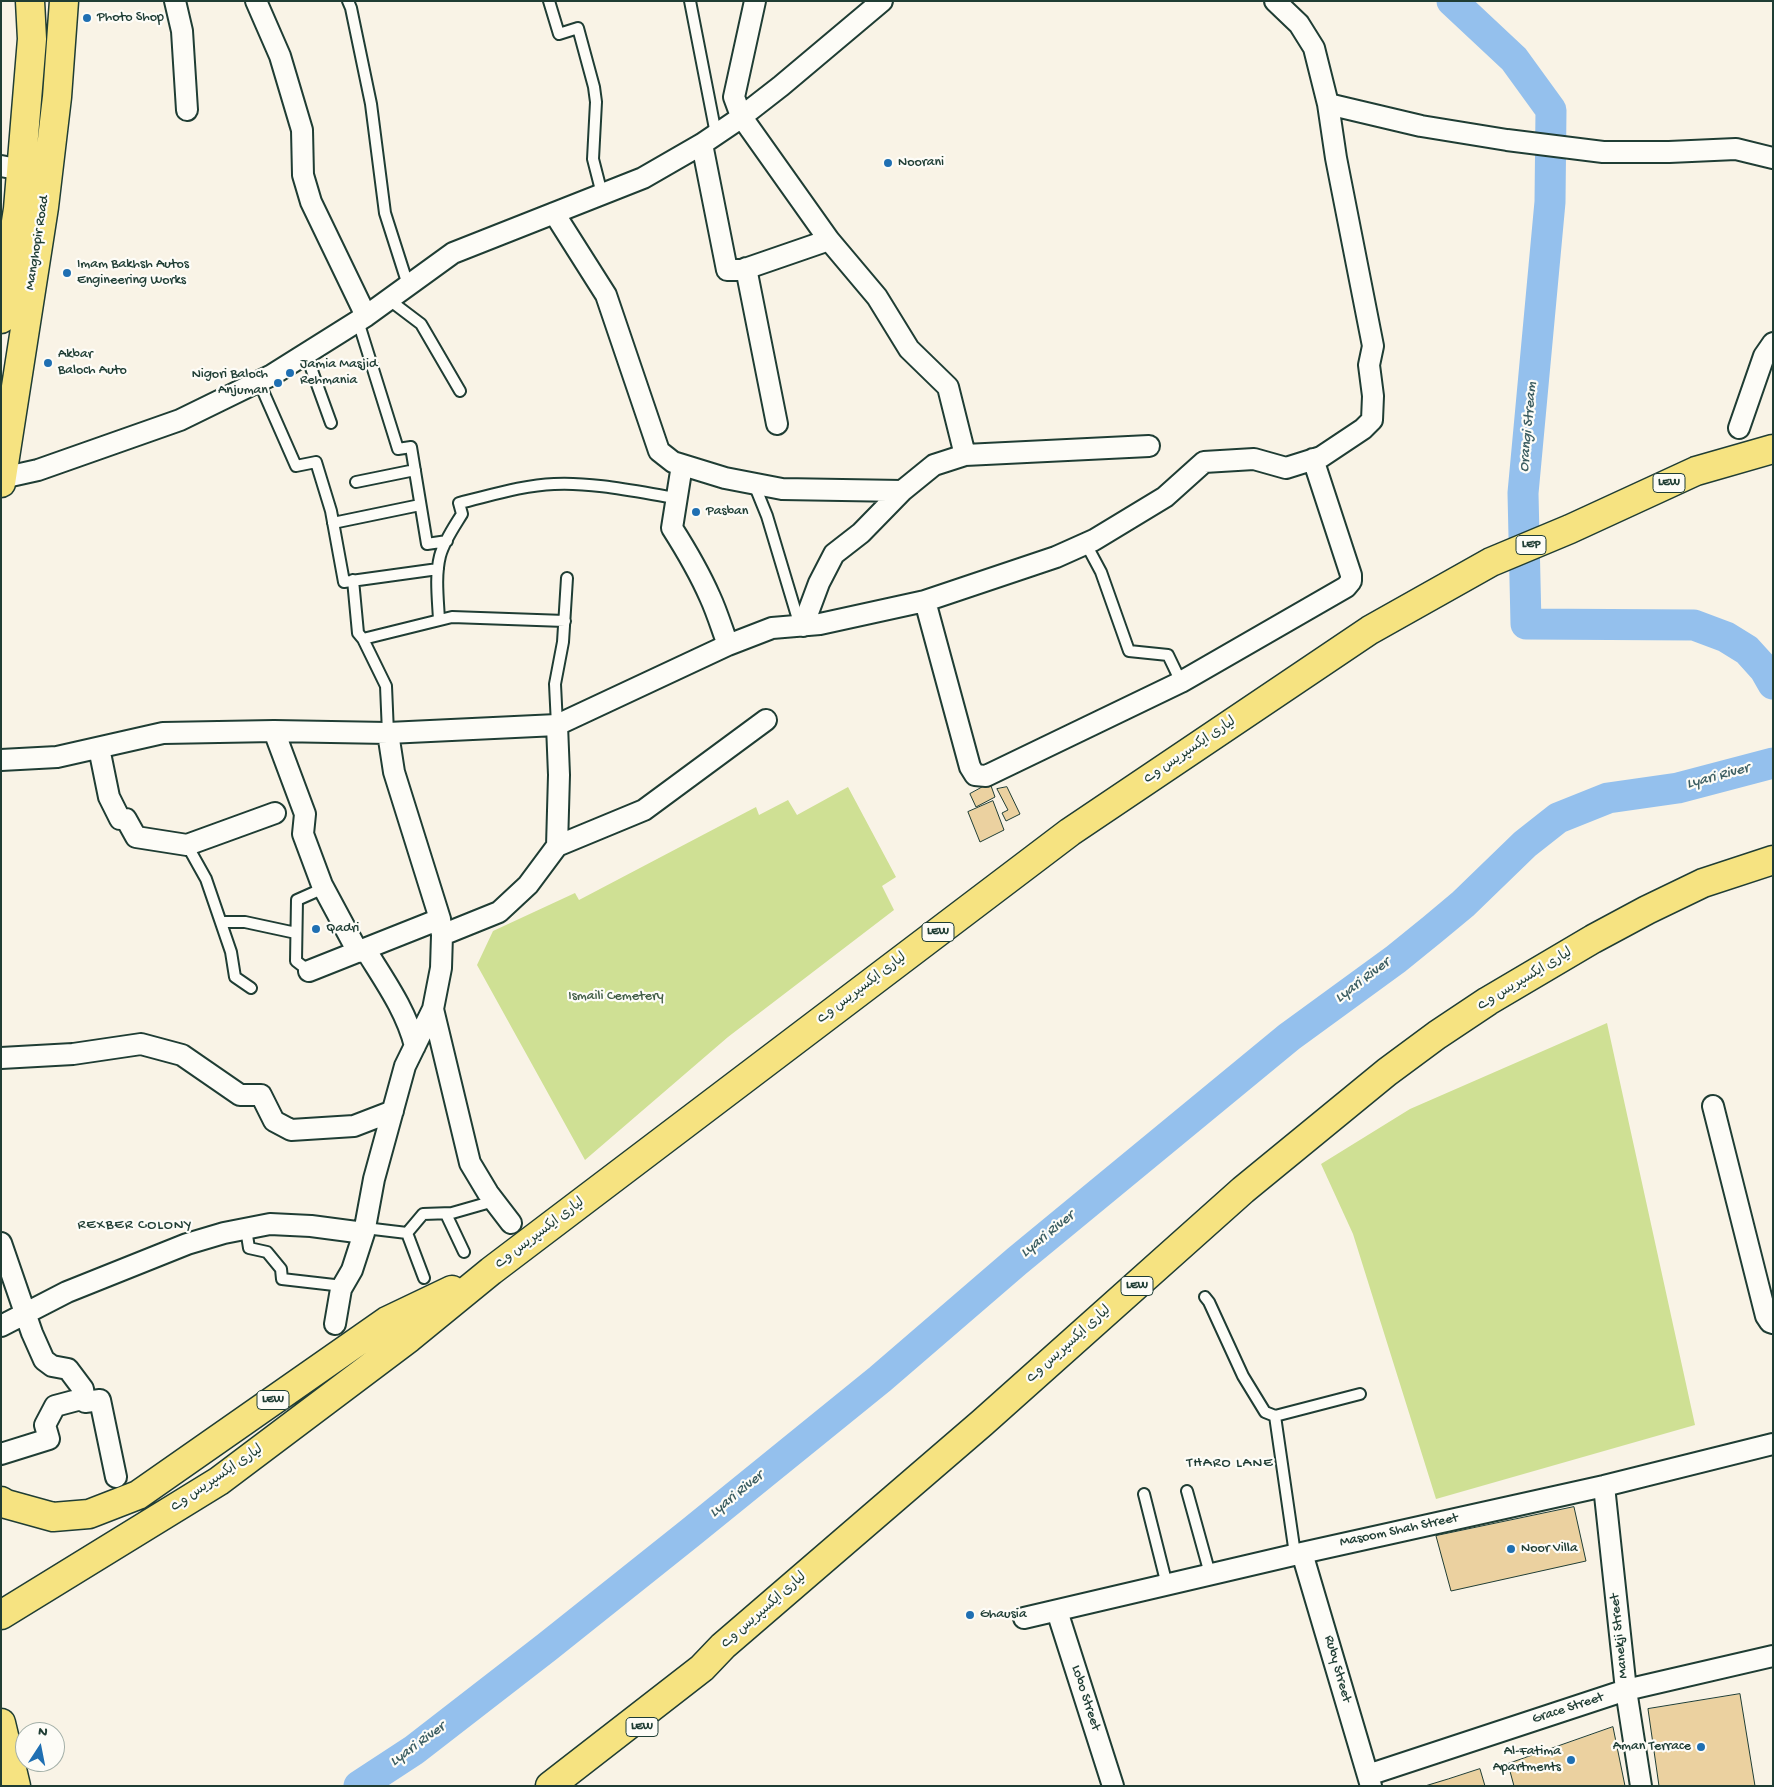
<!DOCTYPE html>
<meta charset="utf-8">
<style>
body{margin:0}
#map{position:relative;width:1774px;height:1787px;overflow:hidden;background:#f9f3e6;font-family:"Gochi Hand",sans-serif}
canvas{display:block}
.frame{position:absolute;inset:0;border:2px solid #1f3d34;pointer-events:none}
.north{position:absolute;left:15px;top:1722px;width:50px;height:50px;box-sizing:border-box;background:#fdfcf7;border:1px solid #a4b0a9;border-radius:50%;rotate:11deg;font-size:14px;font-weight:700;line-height:20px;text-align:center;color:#1f3d34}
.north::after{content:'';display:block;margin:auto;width:18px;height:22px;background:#1f6fb2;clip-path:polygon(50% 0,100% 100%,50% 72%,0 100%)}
</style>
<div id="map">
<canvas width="1774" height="1787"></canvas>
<div class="frame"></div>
<div class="north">N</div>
</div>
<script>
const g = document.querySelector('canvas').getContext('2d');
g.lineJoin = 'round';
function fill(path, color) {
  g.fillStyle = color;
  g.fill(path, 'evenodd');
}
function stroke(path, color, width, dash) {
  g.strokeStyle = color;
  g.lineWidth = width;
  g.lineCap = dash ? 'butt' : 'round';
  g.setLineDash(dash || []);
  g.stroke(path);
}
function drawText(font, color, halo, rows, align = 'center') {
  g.font = font + ' "Gochi Hand","Playpen Sans Arabic",sans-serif';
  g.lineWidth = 4.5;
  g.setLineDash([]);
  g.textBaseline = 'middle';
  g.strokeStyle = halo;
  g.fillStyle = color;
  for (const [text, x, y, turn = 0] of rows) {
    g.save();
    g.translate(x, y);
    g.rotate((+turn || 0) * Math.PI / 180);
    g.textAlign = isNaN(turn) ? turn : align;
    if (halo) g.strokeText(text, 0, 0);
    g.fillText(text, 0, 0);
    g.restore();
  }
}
fill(new Path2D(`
 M 848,787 L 896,877 L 882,886 L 894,910 L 728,1037 L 585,1160 L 477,965 L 493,931 L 575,893 L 579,900 L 756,807 L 759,815 L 788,800 L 797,815 Z
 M 1607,1023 L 1695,1425 L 1436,1499 L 1353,1234 L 1321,1164 L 1410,1109 Z`), '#cfe094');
stroke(new Path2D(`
 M 1452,1 L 1514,59 L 1551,110 L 1550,202 L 1523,493 L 1526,624 L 1694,625 L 1726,637 L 1747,650 L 1765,670 L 1773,684
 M 359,1786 L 414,1750 L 547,1647 L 690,1533 L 880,1379 L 1017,1261 L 1289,1037 L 1396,959 L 1433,929 L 1463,904 L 1525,844 L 1558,818 L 1608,798 L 1678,788 L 1773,763`), '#94c0ed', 31);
const building = new Path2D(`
 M 990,783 L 995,797 L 976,807 L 970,794 Z
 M 1007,787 L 1020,814 L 1006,821 L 1002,813 L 1008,810 L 997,789 Z
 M 993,801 L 1004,830 L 980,842 L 968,812 Z
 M 1574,1507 L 1586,1561 L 1451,1591 L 1436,1536 Z
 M 1740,1694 L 1755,1786 L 1659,1786 L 1648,1709 Z
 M 1613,1727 L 1625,1786 L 1514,1786 L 1508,1764 Z
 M 1480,1769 L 1485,1786 L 1425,1786 L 1448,1779 Z`);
fill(building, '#ebd1a0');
stroke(building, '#1f3d34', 1);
const lane = new Path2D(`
 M 348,1 L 351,8 L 371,104 L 385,213 L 408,285
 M 549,1 L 559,34 L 578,28 L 594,87 L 596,102 L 593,159 L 602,194
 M 690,1 L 716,134
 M 388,299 L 421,324 L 460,391
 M 358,321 L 398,449 L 411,447 L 427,544 L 447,541
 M 306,354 L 331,423
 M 259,382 L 296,466 L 316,462 L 331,511 L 344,582 L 438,569
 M 356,482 L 415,470
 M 754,484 L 767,516 L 800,626
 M 333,523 L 420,505
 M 1086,544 L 1101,572 L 1129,651 L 1168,655 L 1181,682
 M 353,580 L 358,633 L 363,639 L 386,686 L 388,733
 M 439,620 C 438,599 435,576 440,556 C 444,541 454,527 462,514 L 459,503 C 489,496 523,485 554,484 C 593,482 638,492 676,498
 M 363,639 L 452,617 L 565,621
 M 557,725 L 555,684 L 563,642 L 567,578
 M 187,845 L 206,879 L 231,952 L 235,977 L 251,988
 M 221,922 L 245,922 L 296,933
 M 309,971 L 296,961 L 297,900 L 324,888
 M 446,1214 L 464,1252
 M 365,1228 L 407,1233 L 423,1214 L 452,1213 L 494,1201
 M 246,1229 L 249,1248 L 267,1252 L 281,1269 L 282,1279 L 343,1286
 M 407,1233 L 424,1278
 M 1205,1297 L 1209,1302 L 1243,1376 L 1265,1412 L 1275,1416
 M 1187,1491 L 1210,1574
 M 1144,1494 L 1167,1585
 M 1295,1554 L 1275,1416 L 1360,1394`);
const street = new Path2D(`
 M 175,1 L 182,31 L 187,110
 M 256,1 L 280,56 L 302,130 L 303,175 L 311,202 L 366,316
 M 755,1 L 734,97 L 741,116 L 829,240 L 877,297 L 909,349 L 948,387 L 965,455 L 934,465 L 902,491 L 861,533 L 834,554 L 819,583 L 803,626
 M 1328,104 L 1421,126 L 1507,140 L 1603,152 L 1669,152 L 1736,149 L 1773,158
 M 702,144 L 727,270 L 742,270 L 829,240
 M 1,166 L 22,170
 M 554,213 L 606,295 L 659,451 L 673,462 L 725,478 L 782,489 L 902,491
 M 746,268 L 777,424
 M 1739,428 L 1764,356 L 1773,343
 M 965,455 L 1149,446
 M 682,465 L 672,528 C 686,550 699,572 710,597 C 717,612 722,629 728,645
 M 2,478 L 38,470 L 180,420 L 272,375 L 366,316 L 453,253 L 643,178 L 702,144 L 736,121 L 781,86 L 882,1
 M 925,601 L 970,767 L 975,775 L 986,776 L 1181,682 L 1346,587 L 1351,581 L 1351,575 L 1313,459
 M 274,731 L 305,814 L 303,834 L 322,885 L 358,952
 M 99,748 L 109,797 L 120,819 L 126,819 L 136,837 L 187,845 L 275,813
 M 1,760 L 57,757 L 163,733 L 274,731 L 388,733 L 557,725 L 728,645 L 772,628 L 820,624 L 925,601 L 1056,557 L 1094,540 L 1165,497 L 1204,462 L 1254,459 L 1286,468 L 1321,457 L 1363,429 L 1372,420 L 1373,396 L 1369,365 L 1373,346 L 1336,158 L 1328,104 L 1314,48 L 1299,24 L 1275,1
 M 557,846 L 644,810 L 766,720
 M 442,935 L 499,912 L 528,885 L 557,846 L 559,775 L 557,725
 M 365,949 C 384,980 406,1010 415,1046
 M 309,971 L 440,919
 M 433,1009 L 470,1163 L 488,1193 L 511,1223
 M 1,1058 L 73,1054 L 141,1044 L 182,1055 L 240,1095 L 261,1095 L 274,1121 L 291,1130 L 354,1126 L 393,1111
 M 1713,1106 L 1766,1316 L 1770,1322 L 1773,1323
 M 1,1243 L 32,1333 L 44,1360 L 52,1366 L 68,1369 L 83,1389 L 85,1402 L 100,1400 L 116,1477
 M 335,1324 L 341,1289 L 352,1270 L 364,1233 L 374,1179 L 405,1066 L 433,1009 L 441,968 L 442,935 L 440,919 L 394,772 L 388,733
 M 1,1326 L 67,1292 L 187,1244 L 224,1233 L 270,1224 L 311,1226 L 364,1233
 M 1,1454 L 49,1439 L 45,1425 L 55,1406 L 85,1398
 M 1604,1486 L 1626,1690 L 1641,1786
 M 1302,1553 L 1371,1786
 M 1057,1611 L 1113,1786
 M 1024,1618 L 1302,1553 L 1604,1486 L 1773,1444
 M 1368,1775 L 1626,1690 L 1773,1656`);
const primary = new Path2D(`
 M 1,319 L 18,209 L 32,39 L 30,1
 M 1,483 L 44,207 L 57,97 L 64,1
 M 1,1723 L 16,1786`);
const highway = new Path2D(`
 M 1,1501 L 6,1504 L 53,1517 L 89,1514 L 138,1495 L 387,1321 L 452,1290
 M 1,1615 L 219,1481 L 409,1338 L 491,1271 L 1070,832 L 1370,630 L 1491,562 L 1570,529 L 1696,471 L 1773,449
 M 550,1786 L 702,1668 L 723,1646 L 982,1423 L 1243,1190 L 1387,1072 L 1437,1035 L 1488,1001 L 1593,939 L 1647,910 L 1703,883 L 1773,860`);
stroke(lane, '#1f3d34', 14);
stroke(street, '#1f3d34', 24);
stroke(primary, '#1f3d34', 31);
stroke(highway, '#1f3d34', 31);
stroke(lane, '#fdfcf7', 10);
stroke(street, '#fdfcf7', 20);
stroke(primary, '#f6e381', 28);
stroke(highway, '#f6e381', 28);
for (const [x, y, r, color] of [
 [87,18,5,"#1f6fb2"],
 [888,163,5,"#1f6fb2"],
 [67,273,5,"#1f6fb2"],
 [48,363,5,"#1f6fb2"],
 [290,373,5,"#1f6fb2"],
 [278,383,5,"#1f6fb2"],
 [696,512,5,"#1f6fb2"],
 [316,929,5,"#1f6fb2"],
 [1511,1549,5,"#1f6fb2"],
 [970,1615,5,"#1f6fb2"],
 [1701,1747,5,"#1f6fb2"],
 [1571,1760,5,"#1f6fb2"]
]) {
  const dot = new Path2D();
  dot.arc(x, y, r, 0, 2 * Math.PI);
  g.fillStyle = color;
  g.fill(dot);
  stroke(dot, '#fdfcf7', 2);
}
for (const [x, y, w] of [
 [1669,483,32],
 [1531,545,30],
 [938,932,32],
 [1137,1286,32],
 [273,1400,32],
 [642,1727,32]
]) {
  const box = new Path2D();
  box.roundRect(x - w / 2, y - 9.5, w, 19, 4);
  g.fillStyle = '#fdfcf7';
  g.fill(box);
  stroke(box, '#1f3d34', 1);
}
drawText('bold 12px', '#1f3d34', null, [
 ["LEW",1669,483],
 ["LEP",1531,545],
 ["LEW",938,932],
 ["LEW",1137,1286],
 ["LEW",273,1400],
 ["LEW",642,1727]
]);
drawText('14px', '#1f3d34', '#fdfcf7', [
 ["Photo Shop",97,18],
 ["Noorani",898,163],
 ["Imam Bakhsh Autos",77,265],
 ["Engineering Works",77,281],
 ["Akbar",58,355],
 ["Baloch Auto",58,371],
 ["Jamia Masjid",300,365],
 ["Rehmania",300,381],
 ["Nigori Baloch",268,375,"right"],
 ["Anjuman",268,391,"right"],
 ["Pasban",706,512],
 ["Qadri",326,929],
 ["Noor Villa",1521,1549],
 ["Ghausia",980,1615],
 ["Aman Terrace",1691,1747,"right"],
 ["Al-Fatima",1561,1752,"right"],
 ["Apartments",1561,1768,"right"]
], 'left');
drawText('14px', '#1f3d34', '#fdfcf7', [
 ["Manghopir Road",38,243,-81],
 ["لیاری ایکسپریس وے",1190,751,-34],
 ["لیاری ایکسپریس وے",1525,980,-31],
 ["لیاری ایکسپریس وے",862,989,-37],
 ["لیاری ایکسپریس وے",540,1234,-37],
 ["لیاری ایکسپریس وے",1069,1345,-42],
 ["لیاری ایکسپریس وے",217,1479,-34],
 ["Masoom Shah Street",1399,1531,-12],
 ["لیاری ایکسپریس وے",764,1611,-41],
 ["Manekji Street",1620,1636,-96],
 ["Ruby Street",1337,1669,74],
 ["Lobo Street",1085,1698,72],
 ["Grace Street",1568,1709,-18]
]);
drawText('14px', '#425e47', '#fdfcf7', [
 ["Ismaili Cemetery",616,997]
]);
drawText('italic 15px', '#3c5e62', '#fdfcf7', [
 ["Orangi Stream",1529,427,-85],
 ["Lyari River",1718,777,-15],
 ["Lyari River",1363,981,-37],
 ["Lyari River",1048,1235,-39],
 ["Lyari River",737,1495,-39],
 ["Lyari River",418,1745,-36]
]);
g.letterSpacing = '1px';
drawText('15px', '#1f3d34', '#fdfcf7', [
 ["REXBER COLONY",135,1226],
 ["THARO LANE",1230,1464]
]);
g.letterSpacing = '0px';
</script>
